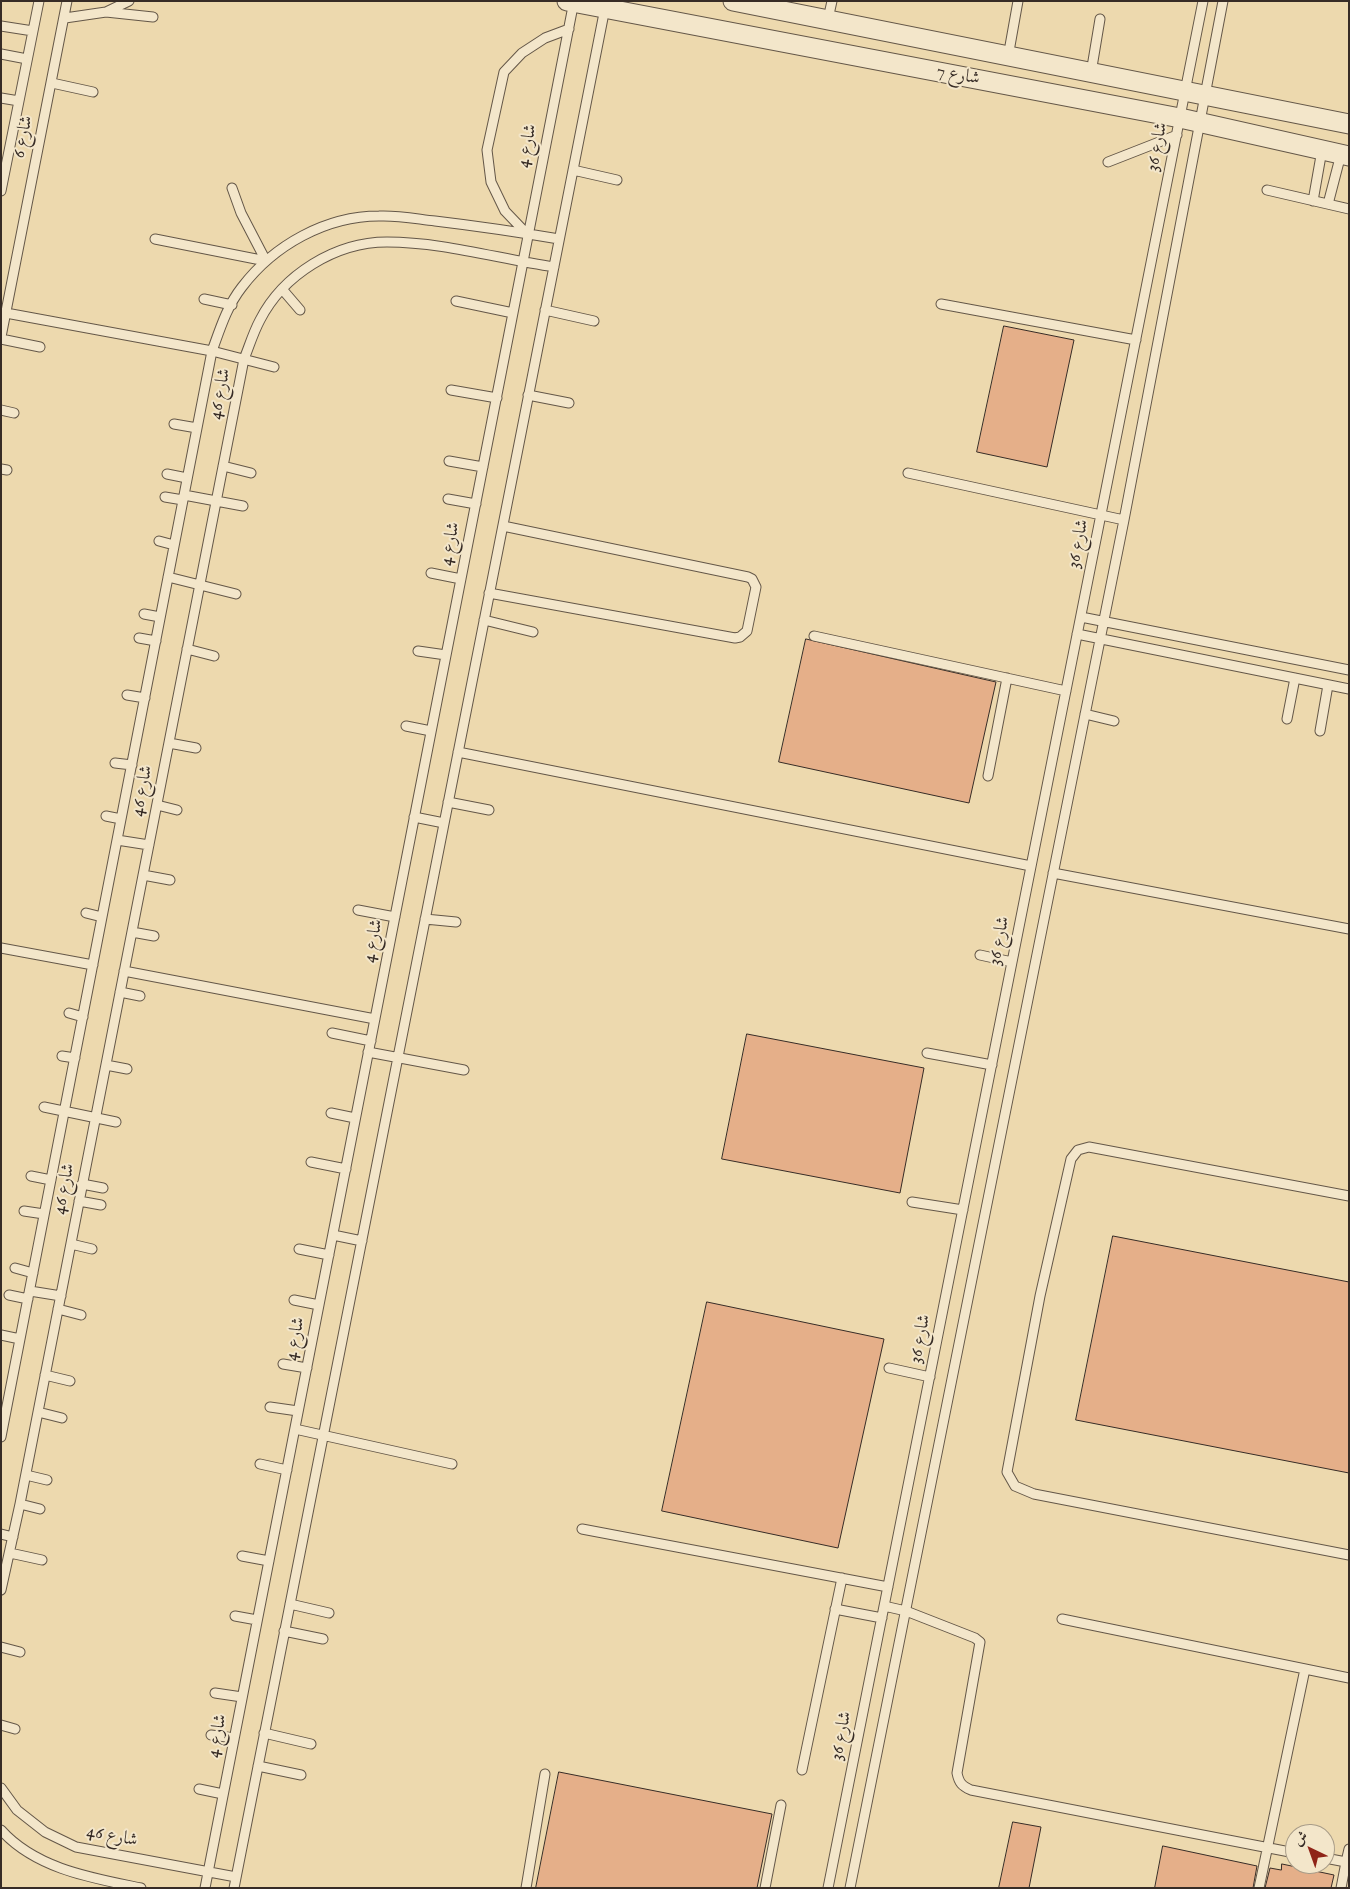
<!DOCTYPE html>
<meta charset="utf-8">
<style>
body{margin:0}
#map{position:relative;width:1350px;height:1889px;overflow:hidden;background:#edd9ae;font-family:"IM FELL English",Amiri,serif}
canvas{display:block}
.frame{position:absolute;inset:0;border:2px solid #372c26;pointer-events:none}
.north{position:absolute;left:1285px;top:1824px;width:50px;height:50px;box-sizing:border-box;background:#f3e6ca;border:1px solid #a89c88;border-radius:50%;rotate:318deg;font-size:14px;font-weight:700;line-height:20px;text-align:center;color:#372c26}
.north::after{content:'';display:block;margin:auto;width:18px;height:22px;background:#8f2418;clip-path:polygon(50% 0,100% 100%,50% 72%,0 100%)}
</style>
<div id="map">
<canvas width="1350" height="1889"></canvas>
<div class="frame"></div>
<div class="north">ش</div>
</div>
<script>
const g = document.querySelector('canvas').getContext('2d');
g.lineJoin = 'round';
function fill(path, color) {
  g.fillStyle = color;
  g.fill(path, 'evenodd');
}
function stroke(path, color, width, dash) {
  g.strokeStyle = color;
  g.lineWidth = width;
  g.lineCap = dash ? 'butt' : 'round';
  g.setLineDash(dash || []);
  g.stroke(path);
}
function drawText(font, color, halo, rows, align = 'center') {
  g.font = font + ' "IM FELL English",Amiri,serif';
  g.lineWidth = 4;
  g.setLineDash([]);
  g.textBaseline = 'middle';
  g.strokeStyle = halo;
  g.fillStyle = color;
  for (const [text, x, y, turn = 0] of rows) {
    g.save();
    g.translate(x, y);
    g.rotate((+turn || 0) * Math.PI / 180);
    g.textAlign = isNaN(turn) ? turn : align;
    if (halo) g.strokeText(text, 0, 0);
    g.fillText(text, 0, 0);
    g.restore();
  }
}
const building = new Path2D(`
 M 1004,326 L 1074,340 L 1047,467 L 977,452 Z
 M 806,639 L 996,682 L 969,803 L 779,762 Z
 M 747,1034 L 924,1068 L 900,1193 L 722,1159 Z
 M 1113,1236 L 1349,1282 L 1349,1473 L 1076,1420 Z
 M 707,1302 L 884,1339 L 838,1548 L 662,1511 Z
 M 559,1772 L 772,1814 L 757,1888 L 536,1888 Z
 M 1013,1822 L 1041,1827 L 1029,1888 L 999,1888 Z
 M 1163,1846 L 1257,1866 L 1253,1888 L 1155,1888 Z
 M 1282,1864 L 1334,1875 L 1331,1888 L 1265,1888 L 1270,1868 L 1281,1870 Z`);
fill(building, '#e5af89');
stroke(building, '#372c26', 1);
const service = new Path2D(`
 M 106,12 L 153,17
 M 65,18 L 106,12 L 129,1
 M 828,19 L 832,1
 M 1,26 L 33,31
 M 1,54 L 27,59
 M 1008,57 L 1018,1
 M 1091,73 L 1100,19
 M 52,83 L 93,92
 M 1,98 L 19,101
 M 1108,162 L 1177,135
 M 573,170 L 617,180
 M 232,188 L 241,213 L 266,261
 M 1267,190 L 1349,209
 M 1,191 L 39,1
 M 1313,201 L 1322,150
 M 1328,204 L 1341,154
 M 527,234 L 505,211 L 491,182 L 487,150 L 504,72 L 522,53 L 545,38 L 569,29
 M 155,239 L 266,261
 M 282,289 L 300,310
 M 204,299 L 232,305
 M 456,301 L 513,313
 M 941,304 L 1136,340
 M 545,310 L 594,321
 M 6,313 L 212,351 L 274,367
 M 1,337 L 67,1
 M 1,339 L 40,347
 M 451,390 L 497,398
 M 528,395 L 569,403
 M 1,410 L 14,413
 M 174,424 L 197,428
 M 449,461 L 483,467
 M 223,466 L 251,473
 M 1,469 L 7,470
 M 908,473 L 1124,520
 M 167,474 L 187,478
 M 184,495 L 243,506
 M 165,497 L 183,500
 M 448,499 L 476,504
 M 159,541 L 174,545
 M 431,573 L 461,579
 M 168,577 L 236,594
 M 489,593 L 735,638 L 740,637 L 747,631 L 756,587 L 752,579 L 748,577 L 503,526
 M 144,614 L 160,617
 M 1081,617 L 1349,670
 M 484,620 L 533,632
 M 1077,634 L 1349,689
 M 814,636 L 1066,691
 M 139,638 L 156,641
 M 187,649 L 214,656
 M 418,651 L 446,655
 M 127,695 L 145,698
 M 1085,714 L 1114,721
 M 1287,719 L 1295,678
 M 406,726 L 431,731
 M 1320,731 L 1328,685
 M 169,743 L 196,748
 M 458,752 L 1031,866
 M 115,763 L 132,765
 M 988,776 L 1007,678
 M 448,802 L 489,810
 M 157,805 L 177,810
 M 106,816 L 121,819
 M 414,817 L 444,823
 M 117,840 L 149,845
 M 1053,873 L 1349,929
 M 143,875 L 170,880
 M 358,910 L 395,917
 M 86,913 L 102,917
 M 425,919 L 456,922
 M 132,932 L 154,936
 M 1,948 L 93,965
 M 980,955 L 1012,962
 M 124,971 L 375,1019
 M 120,992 L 140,996
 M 69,1013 L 83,1017
 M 332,1033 L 371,1041
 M 368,1052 L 464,1070
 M 927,1053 L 992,1065
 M 62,1056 L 75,1058
 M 106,1065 L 127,1069
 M 44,1107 L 116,1122
 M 331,1113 L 355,1118
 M 311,1162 L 346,1169
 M 31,1176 L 51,1180
 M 82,1184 L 103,1188
 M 1349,1196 L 1089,1147 L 1078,1150 L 1071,1159 L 1040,1296 L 1007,1472 L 1015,1486 L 1034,1494 L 1349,1555
 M 79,1201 L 101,1205
 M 912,1202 L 963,1210
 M 24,1211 L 44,1214
 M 333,1235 L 362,1241
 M 71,1244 L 92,1249
 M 299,1249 L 329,1255
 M 15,1268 L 33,1273
 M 30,1291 L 61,1296
 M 9,1295 L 28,1299
 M 294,1300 L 319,1305
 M 58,1309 L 81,1315
 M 1,1335 L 20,1339
 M 283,1364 L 307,1368
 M 889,1368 L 930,1377
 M 45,1375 L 70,1381
 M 270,1407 L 298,1411
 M 38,1412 L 62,1418
 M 295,1429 L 452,1464
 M 1,1437 L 212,351 C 220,329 227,306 242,287 C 274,245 326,216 379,216 C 397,215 417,219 435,221 C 477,226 518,232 559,239
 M 260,1464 L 287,1470
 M 26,1475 L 47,1480
 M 20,1504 L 40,1509
 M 582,1529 L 888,1587
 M 1,1534 L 13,1537
 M 10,1553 L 42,1560
 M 242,1556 L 269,1561
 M 1,1590 L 20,1504 L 244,359 C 249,347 253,333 260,320 C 283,275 335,242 387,242 C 443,242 499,259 554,267
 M 290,1604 L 329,1613
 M 884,1606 L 906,1611 L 975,1638 L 980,1642 L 957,1773 C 959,1783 962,1786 971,1790 L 1295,1853
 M 835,1609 L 882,1618
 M 235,1616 L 257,1620
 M 1062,1619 L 1349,1678
 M 284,1631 L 323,1639
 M 1,1647 L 20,1652
 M 215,1693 L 242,1697
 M 1,1725 L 15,1729
 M 264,1733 L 311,1744
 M 211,1735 L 234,1738
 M 258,1766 L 301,1775
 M 802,1770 L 842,1578
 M 1,1788 L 17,1810 L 45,1832 L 76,1847 L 236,1877
 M 199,1789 L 223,1794
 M 1,1830 C 36,1869 92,1878 141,1888
 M 1349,1849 L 1346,1862 L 1349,1863
 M 1325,1858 L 1346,1862 L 1341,1888
 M 205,1888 L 574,1
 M 234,1888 L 605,8
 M 526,1888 L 545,1774
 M 765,1888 L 781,1805
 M 828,1888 L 1203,1
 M 850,1888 L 1124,520 L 1223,1
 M 1259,1888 L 1305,1669`);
const minor = new Path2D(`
 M 567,1 L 1180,118 L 1349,156
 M 733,1 L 1349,124`);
stroke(service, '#645748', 11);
stroke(minor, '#645748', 21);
stroke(service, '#f3e6ca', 9);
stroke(minor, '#f3e6ca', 19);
drawText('18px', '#372c26', '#f3e6ca', [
 ["شارع 7",958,76,11],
 ["شارع 6",24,137,-79],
 ["شارع 4",528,146,-79],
 ["شارع 36",1158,147,-79],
 ["شارع 46",221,394,-79],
 ["شارع 4",451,544,-79],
 ["شارع 36",1079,544,-79],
 ["شارع 46",143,791,-79],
 ["شارع 4",374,941,-79],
 ["شارع 36",1000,941,-79],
 ["شارع 46",65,1189,-79],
 ["شارع 4",296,1339,-79],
 ["شارع 36",921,1339,-79],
 ["شارع 4",218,1736,-79],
 ["شارع 36",842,1736,-79],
 ["شارع 46",112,1837,11]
]);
</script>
